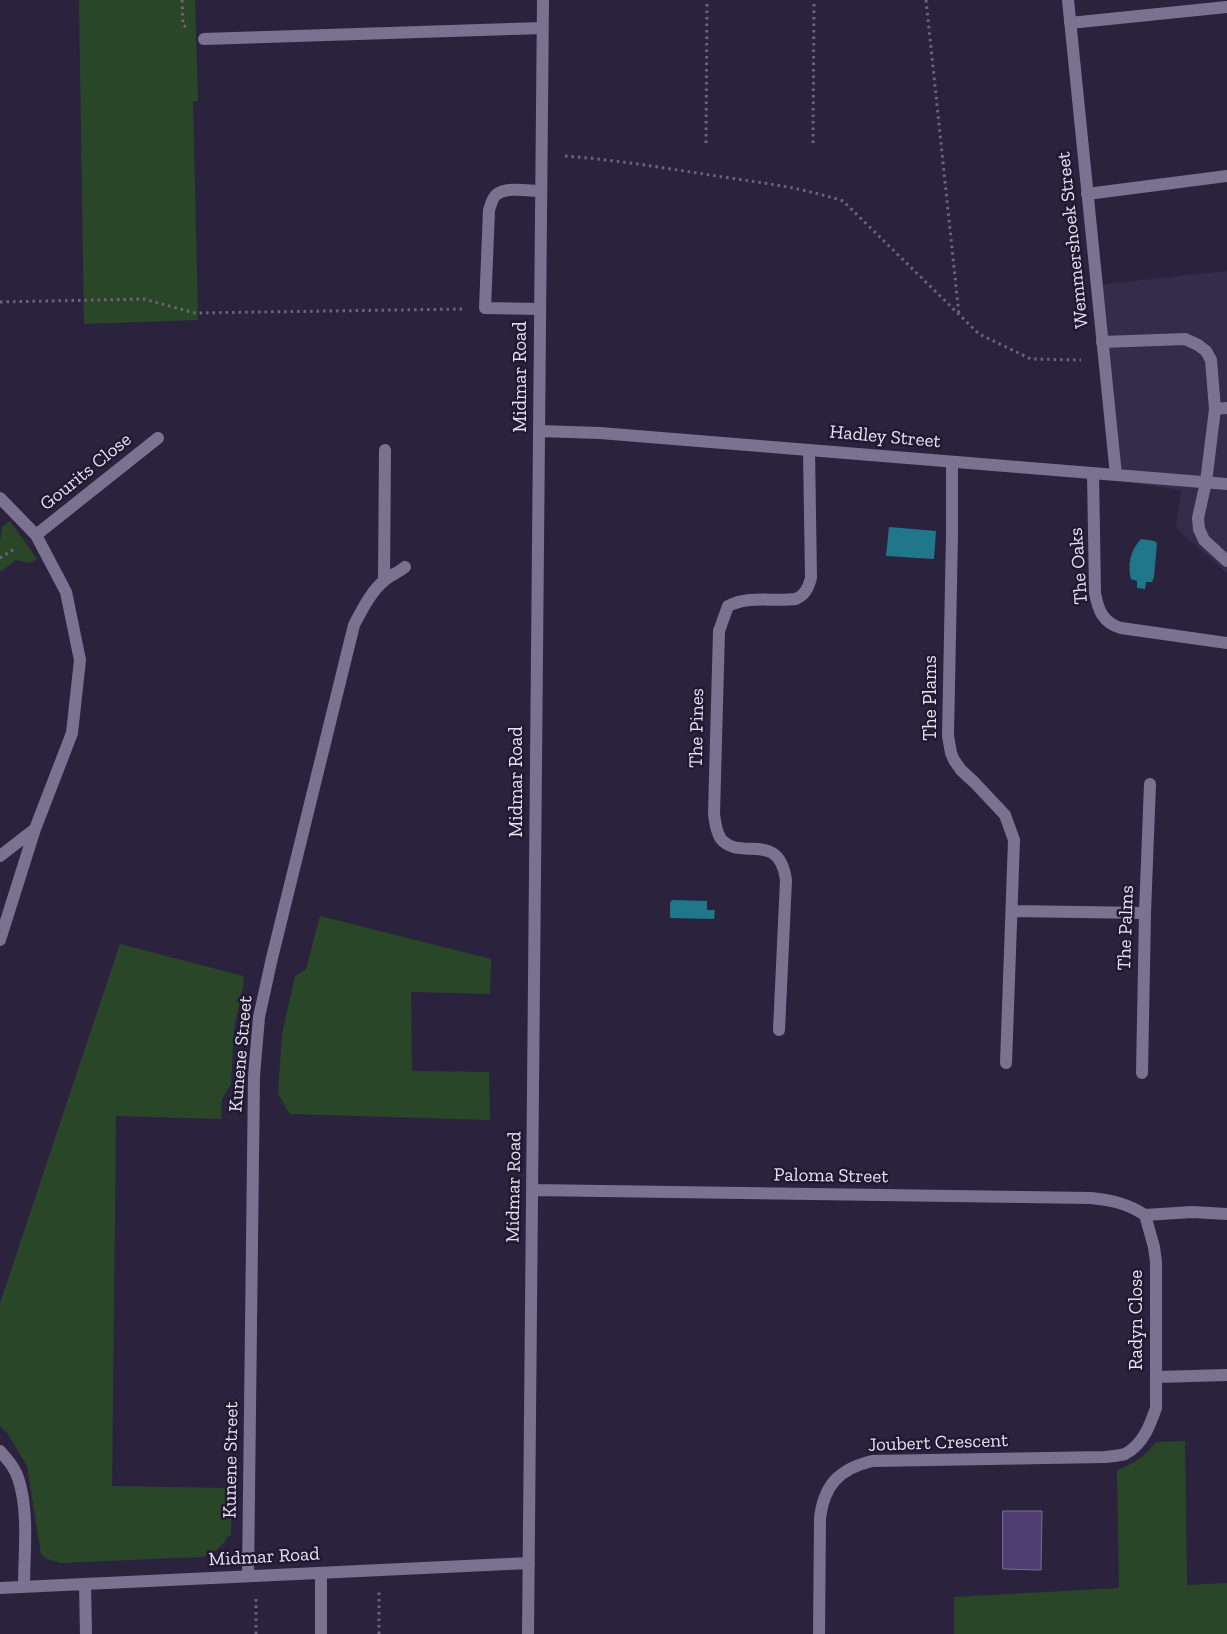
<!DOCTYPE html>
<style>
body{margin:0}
canvas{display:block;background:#2b233d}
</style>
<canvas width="1227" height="1634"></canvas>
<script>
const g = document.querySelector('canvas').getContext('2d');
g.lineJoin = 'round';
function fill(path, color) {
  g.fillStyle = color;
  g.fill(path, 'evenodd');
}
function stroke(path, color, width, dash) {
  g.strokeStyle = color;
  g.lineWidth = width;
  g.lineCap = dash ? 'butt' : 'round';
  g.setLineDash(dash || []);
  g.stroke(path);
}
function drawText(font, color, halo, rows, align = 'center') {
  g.font = font + ' "Zilla Slab",serif';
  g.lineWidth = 5;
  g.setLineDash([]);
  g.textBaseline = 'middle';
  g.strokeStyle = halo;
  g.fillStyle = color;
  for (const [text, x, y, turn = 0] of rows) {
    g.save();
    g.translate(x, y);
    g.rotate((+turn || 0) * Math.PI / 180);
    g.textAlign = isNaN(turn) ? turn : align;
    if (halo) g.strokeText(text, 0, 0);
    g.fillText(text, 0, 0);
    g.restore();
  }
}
fill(new Path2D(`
 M 1227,271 L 1227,573 L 1176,528 L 1181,490 L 1112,480 L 1097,285 Z`), '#352b4b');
fill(new Path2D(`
 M 79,0 L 195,0 L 198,101 L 193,101 L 198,320 L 84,324 Z
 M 10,521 L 37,559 L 30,563 L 16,560 L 0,572 L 0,542 L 2,527 Z
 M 320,916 L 491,959 L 490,994 L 411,992 L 412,1071 L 489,1072 L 490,1120 L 290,1114 L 278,1094 L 282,1034 L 295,976 L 306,969 Z
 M 120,944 L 243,976 L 244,982 L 234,1029 L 231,1084 L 222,1099 L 221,1119 L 116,1116 L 112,1486 L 232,1488 L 231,1535 L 228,1536 C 221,1548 214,1554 200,1557 L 61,1563 L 47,1559 L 41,1554 L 27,1466 L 8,1434 L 0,1426 L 0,1303 Z
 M 1185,1441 L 1187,1585 L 1227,1583 L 1227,1634 L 954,1634 L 954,1597 L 1119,1588 L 1117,1470 C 1134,1464 1145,1456 1156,1442 Z`), '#294628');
fill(new Path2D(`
 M 889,527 L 936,531 L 934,559 L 886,556 Z
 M 1141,539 L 1154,541 L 1157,543 L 1154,577 L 1152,582 L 1146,582 L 1145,589 L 1137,588 L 1137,581 L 1131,579 C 1127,565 1131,549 1141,539 Z
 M 672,900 L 707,901 L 707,910 L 715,910 L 714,919 L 671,918 L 670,917 L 670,903 Z`), '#1f7789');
const building = new Path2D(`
 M 1003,1511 L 1042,1511 L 1041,1570 L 1003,1569 Z`);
fill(building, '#4f3f71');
stroke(building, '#776e8d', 1);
stroke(new Path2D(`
 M 182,0 L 183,25 L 186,27
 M 926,0 L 959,315
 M 706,143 L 707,0
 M 813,143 L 814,0
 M 565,156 C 618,160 671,169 723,177 C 764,183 804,188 843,201 L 979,334 L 1031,359 L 1081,360
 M 0,302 L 144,299 L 195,313 L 463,309
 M 0,558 L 16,548
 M 256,1634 L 256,1596
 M 379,1634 L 379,1591`), '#6b647c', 3, [2.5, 4]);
stroke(new Path2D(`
 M 204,39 L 542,28
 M 540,309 L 485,308 L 489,210 C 491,205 492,198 496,195 C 506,186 529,191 541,191
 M 1102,342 L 1185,339 L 1198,345 L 1206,351 L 1211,360 L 1215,409
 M 1227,408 L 1215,409 L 1206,482 L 1198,518 L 1199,529 L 1204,540 L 1227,561
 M 384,581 L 385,450
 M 779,1030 L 786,880 C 779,829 740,862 721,839 C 716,832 715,822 714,814 L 719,631 L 728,606 C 750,595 773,602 796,599 C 806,594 808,588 811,578 L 809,450
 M 1145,1215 L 1192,1212 L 1227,1214
 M 1157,1377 L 1227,1375`), '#7a7290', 12);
stroke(new Path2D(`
 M 1068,0 L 1116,475
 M 1070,23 L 1227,7
 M 1087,194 L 1227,176
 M 539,431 L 600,433 L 1227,484
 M 952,462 L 952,534 L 948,736 L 951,753 L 954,760 L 961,770 L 975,783 L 1005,815 L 1014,840 L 1006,1063
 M 1093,473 L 1095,593 C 1098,610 1103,623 1121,628 L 1227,643
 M 0,498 L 36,535 L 66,592 L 80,660 L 72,733 L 35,829 L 0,940
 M 36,535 L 158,438
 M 0,856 L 35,829
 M 1012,911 L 1145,913
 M 1142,1073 L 1145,913 L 1150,784
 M 533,1190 L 1091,1198 C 1112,1200 1128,1204 1145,1215 L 1154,1247 L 1156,1262 L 1156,1408 C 1150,1425 1143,1445 1125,1454 C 1119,1456 1111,1456 1105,1457 L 872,1461 C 839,1469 824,1485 820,1518 L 819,1634
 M 0,1451 C 8,1460 16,1469 19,1481 C 29,1514 24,1553 24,1587
 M 248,1576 L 254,1076 L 259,1017 L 272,958 L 354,625 C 362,610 371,591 385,580 C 391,575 399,572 405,567
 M 85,1584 L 86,1634
 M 0,1588 L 529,1563
 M 321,1634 L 321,1573
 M 528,1634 L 543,0`), '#7a7290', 12);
drawText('19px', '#e5e0f2', '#211932', [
 ["Wemmershoek Street",1073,240,-96],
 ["Midmar Road",521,377,-90],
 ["Hadley Street",885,437,5],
 ["Gourits Close",86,472,-39],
 ["The Oaks",1079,566,-94],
 ["The Plams",931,698,-90],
 ["The Pines",697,728,-89],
 ["Midmar Road",517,782,-90],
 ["The Palms",1126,928,-88],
 ["Kunene Street",241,1054,-85],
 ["Paloma Street",831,1176,1],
 ["Midmar Road",514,1187,-89],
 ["Radyn Close",1137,1320,-90],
 ["Joubert Crescent",938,1443,-2],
 ["Kunene Street",231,1460,-89],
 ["Midmar Road",264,1557,-3]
]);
</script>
